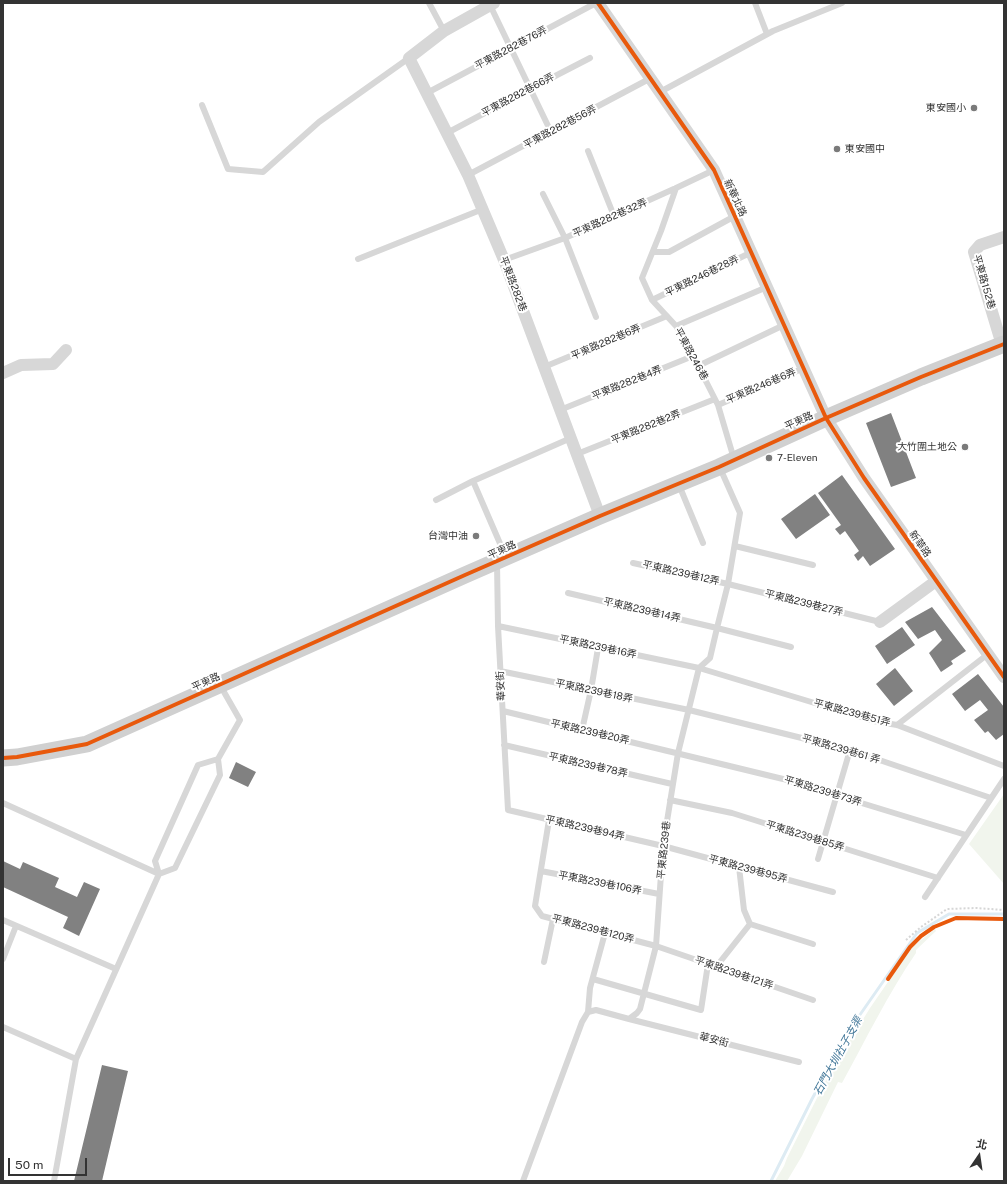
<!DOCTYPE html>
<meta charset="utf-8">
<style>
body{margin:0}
#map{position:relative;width:1007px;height:1184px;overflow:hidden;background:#fff;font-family:"Public Sans","Noto Sans TC",sans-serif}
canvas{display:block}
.frame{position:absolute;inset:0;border:4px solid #333;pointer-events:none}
.north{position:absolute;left:959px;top:1136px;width:40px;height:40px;-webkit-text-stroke:3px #fff;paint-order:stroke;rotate:13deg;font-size:11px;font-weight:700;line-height:16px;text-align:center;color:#333}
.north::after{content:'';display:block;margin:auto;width:14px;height:18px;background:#333;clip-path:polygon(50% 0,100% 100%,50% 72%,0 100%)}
.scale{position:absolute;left:8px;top:1158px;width:79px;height:18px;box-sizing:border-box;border:2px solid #333;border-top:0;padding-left:5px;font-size:12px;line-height:14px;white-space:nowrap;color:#333;-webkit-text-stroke:3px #fff;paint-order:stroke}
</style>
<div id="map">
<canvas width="1007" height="1184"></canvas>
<div class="frame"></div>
<div class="north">北</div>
<div class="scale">50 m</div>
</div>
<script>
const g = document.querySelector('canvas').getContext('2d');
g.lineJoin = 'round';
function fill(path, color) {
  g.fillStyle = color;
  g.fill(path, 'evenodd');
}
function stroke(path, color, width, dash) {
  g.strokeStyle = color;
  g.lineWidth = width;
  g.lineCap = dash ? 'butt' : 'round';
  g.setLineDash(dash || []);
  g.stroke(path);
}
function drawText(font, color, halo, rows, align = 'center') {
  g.font = font + ' "Public Sans","Noto Sans TC",sans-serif';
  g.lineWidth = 4;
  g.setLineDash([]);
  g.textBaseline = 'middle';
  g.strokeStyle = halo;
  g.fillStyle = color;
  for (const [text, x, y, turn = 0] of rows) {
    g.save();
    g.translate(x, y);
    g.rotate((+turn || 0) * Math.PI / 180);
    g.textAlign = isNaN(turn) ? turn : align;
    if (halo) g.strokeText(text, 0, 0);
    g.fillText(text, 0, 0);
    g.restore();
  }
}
fill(new Path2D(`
 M 1004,794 L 1004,884 L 969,844 Z
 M 935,929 L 936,931 L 916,950 L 916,953 C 888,994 866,1039 842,1083 L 838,1082 L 802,1156 L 787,1181 L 775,1181 L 784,1166 L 787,1158 L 828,1076 L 840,1060 L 841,1055 L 870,1008 L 912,947 Z`), '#f1f5ed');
stroke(new Path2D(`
 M 771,1181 L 812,1099 L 850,1029 L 917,933 L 949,914 L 1004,914`), '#ddebf3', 3);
fill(new Path2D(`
 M 891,413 L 916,478 L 891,487 L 866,423 Z
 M 842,475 L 895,549 L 870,566 L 863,556 L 858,561 L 854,555 L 859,551 L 845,531 L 840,535 L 835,529 L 841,525 L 818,493 Z
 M 815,494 L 830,515 L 796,539 L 781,519 Z
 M 932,607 L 966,651 L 951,661 L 953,664 L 941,672 L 929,653 L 942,640 L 935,630 L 918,639 L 905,622 Z
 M 902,627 L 915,645 L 887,664 L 875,646 Z
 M 895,668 L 913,691 L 894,706 L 876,684 Z
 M 978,674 L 1004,707 L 1004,734 L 996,740 L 988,731 L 985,733 L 974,720 L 988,710 L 980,700 L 965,711 L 952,694 Z
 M 236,762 L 256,772 L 248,787 L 229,778 Z
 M 3,861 L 20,869 L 23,862 L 59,878 L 55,887 L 77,897 L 84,882 L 100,889 L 79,936 L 63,928 L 68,917 L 3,887 Z
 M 102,1065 L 128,1071 L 102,1181 L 74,1181 Z`), '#818181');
stroke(new Path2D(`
 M 906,940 L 921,927 L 947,909 L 976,908 L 1004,910`), '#d6d6d6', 2, [2, 2]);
stroke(new Path2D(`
 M 429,3 L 444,31
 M 755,3 L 767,34
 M 490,5 L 551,132
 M 660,92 L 773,31 L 842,3
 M 427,93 L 596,3
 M 202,105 L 228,169 L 263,172 L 319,122 L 409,58
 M 447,133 L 530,89 L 590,58
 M 588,151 L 614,216
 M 468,175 L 651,78
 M 676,188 L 661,231 L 642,278 L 652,300 L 676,326 L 685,340 L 718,405 L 734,459
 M 543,194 L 565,238 L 596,317
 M 653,252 L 669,252 L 735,216
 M 358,259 L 483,209
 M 504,260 L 565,238 L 676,188 L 714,170
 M 652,300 L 752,252
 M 676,326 L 767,287
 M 698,366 L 784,325
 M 544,367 L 667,316
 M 718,405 L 804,368
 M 560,410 L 693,356
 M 577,454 L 715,399
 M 473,481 L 505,555
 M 679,485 L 703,543
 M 436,500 L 473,481 L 571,438
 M 735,546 L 813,565
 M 497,563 L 498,626 L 508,810 L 663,846 L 833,892
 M 633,563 L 728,584 L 880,622
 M 568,593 L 717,628 L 791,647
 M 498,626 L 699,668 L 874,721 L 897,725 L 1004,766
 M 500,671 L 689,710 L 850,750 L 991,798
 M 503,711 L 783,779 L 966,835
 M 897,725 L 988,654
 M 582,730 L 591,690 L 598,648
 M 504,745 L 672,784
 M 670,800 L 732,813 L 938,878
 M 3,803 L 159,874 L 175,868 L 220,775 L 218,759 L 240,720 L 220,685
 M 549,820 L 535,906 L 542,916 L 656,946 L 813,1000
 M 818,859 L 850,750
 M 739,867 L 744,910 L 750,924 L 813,944
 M 541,871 L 659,894
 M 925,897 L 1004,779
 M 3,920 L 116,969
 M 3,959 L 16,926
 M 544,962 L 553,919
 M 716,967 L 750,924
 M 593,979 L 701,1010 L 708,964
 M 588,1012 L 590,988 L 605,933
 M 629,1019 L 799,1062
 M 3,1027 L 76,1059 L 159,874 L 155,861 L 198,765 L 218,759
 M 54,1181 L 76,1059
 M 523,1181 L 582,1022 L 588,1012 L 596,1010 L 629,1019 L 637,1013 L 640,1009 L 656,946 L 663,846 L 678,753 L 699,668 L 710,658 L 717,628 L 728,584 L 740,513 L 720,468`), '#d7d7d7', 6);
stroke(new Path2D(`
 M 494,3 L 444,31 L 409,58 L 468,175 L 504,260 L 600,516
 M 598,3 L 714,170 L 826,418 L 864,478 L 1004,677
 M 1002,345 L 974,252 L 980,245 L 1004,237
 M 3,373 L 21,365 L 53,364 L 66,350
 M 880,622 L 936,581`), '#d7d7d7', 12);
stroke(new Path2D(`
 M 3,758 L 17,757 L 87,744 L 465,575 L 600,516 L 719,467 L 826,418 L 921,377 L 1004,344`), '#d0d0d0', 17);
stroke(new Path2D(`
 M 598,3 L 714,170 L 826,418 L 864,478 L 1004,677
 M 3,758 L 17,757 L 87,744 L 465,575 L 600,516 L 719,467 L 826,418 L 921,377 L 1004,344
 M 888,979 L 910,947 L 921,936 L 934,927 L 956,918 L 1004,919`), '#e8590c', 4);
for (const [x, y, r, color] of [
 [974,108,4,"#7a7a7a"],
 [837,149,4,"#7a7a7a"],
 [965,447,4,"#7a7a7a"],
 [769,458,4,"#7a7a7a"],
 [476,536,4,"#7a7a7a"]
]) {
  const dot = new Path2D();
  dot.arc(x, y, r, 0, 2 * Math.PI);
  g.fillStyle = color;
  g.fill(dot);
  stroke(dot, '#fff', 1.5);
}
drawText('10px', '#333', '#fff', [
 ["平東路282巷76弄",511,48,-28],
 ["平東路282巷66弄",518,95,-28],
 ["平東路282巷56弄",560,127,-28],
 ["新華北路",735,198,65],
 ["平東路282巷32弄",610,218,-24],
 ["平東路246巷28弄",702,276,-26],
 ["平東路152巷",984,282,74],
 ["平東路282巷",513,284,69],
 ["平東路282巷6弄",606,342,-23],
 ["平東路246巷",691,354,61],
 ["平東路282巷4弄",627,383,-22],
 ["平東路246巷6弄",761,386,-23],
 ["平東路",799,421,-24],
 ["平東路282巷2弄",646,427,-22],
 ["新華路",920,544,55],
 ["平東路",502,550,-24],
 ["平東路239巷12弄",681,573,13],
 ["平東路239巷27弄",804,603,14],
 ["平東路239巷14弄",642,610,13],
 ["平東路239巷16弄",598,647,12],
 ["平東路",206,682,-24],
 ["華安街",501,686,-93],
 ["平東路239巷18弄",594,691,12],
 ["平東路239巷51弄",852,713,15],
 ["平東路239巷20弄",590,732,13],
 ["平東路239巷61 弄",841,749,16],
 ["平東路239巷78弄",588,765,13],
 ["平東路239巷73弄",823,791,17],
 ["平東路239巷94弄",585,828,13],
 ["平東路239巷85弄",805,836,17],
 ["平東路239巷",664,850,-84],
 ["平東路239巷95弄",748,869,15],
 ["平東路239巷106弄",600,883,11],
 ["平東路239巷120弄",593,929,15],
 ["平東路239巷121弄",734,973,19],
 ["華安街",714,1040,14]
]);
drawText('10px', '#333', '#fff', [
 ["東安國小",966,108],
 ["東安國中",845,149,"left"],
 ["大竹圍土地公",957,447],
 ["7-Eleven",777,458,"left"],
 ["台灣中油",468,536]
], 'right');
drawText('italic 11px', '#3f7597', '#fff', [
 ["石門大圳社子支渠",838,1056,-61]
]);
</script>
